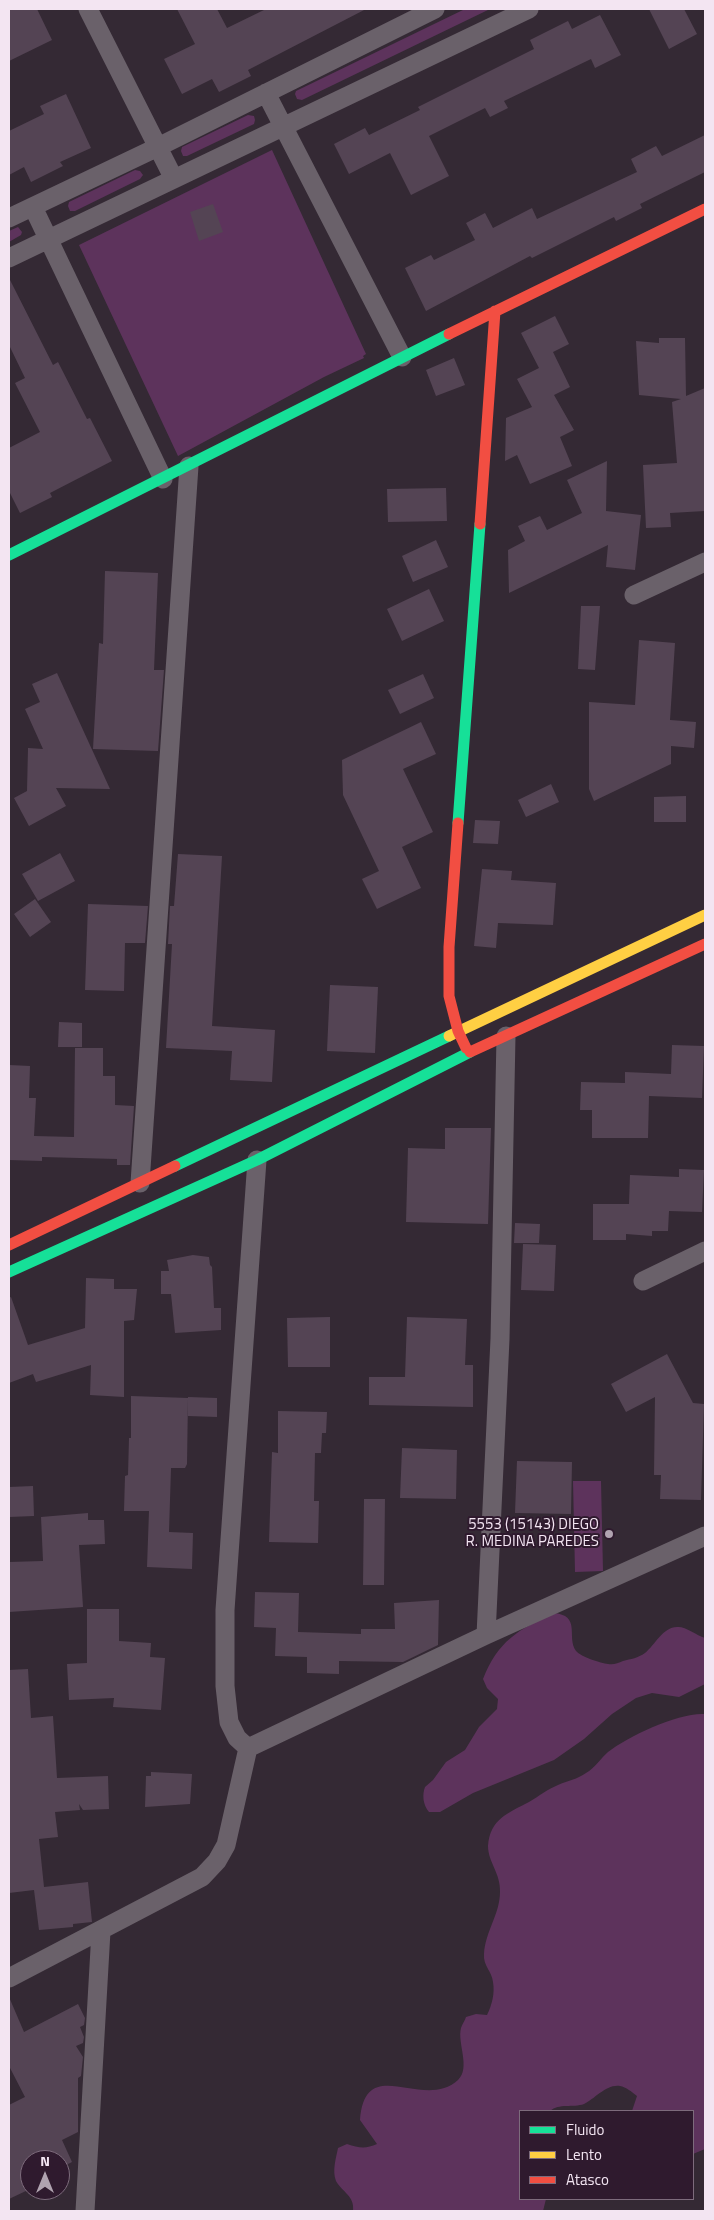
<!DOCTYPE html>
<style>
body{margin:0}
#map{position:relative;width:714px;height:2220px;overflow:hidden;background:#342934;font-family:"Titillium Web",sans-serif}
canvas{display:block}
.frame{position:absolute;inset:0;border:10px solid #f3e5f2;pointer-events:none}
.legend{position:absolute;left:519px;top:2110px;width:175px;height:90px;box-sizing:border-box;background:#2f1a2e;border:1px solid #7d6b7c;margin:0;padding:6px 9px;list-style:none;font-size:15px;color:#f3e5f2}
.legend li{display:flex;align-items:center;gap:10px;height:25px}
.legend b{width:25px;border:1px solid #7d6b7c}
.north{position:absolute;left:20px;top:2150px;width:50px;height:50px;box-sizing:border-box;background:#2f1a2e;border:1px solid #7d6b7c;border-radius:50%;rotate:0deg;font-size:14px;font-weight:700;line-height:20px;text-align:center;color:#f3e5f2}
.north::after{content:'';display:block;margin:auto;width:18px;height:22px;background:#b0a3b0;clip-path:polygon(50% 0,100% 100%,50% 72%,0 100%)}
</style>
<div id="map">
<canvas width="714" height="2220"></canvas>
<div class="frame"></div>
<ul class="legend">
<li><b style="height:6px;background:#16e098"></b>Fluido</li>
<li><b style="height:6px;background:#ffcf43"></b>Lento</li>
<li><b style="height:6px;background:#f24e42"></b>Atasco</li>
</ul>
<div class="north">N</div>
</div>
<script>
const g = document.querySelector('canvas').getContext('2d');
g.lineJoin = 'round';
function fill(path, color) {
  g.fillStyle = color;
  g.fill(path, 'evenodd');
}
function stroke(path, color, width, dash) {
  g.strokeStyle = color;
  g.lineWidth = width;
  g.lineCap = dash ? 'butt' : 'round';
  g.setLineDash(dash || []);
  g.stroke(path);
}
function drawText(font, color, halo, rows, align = 'center') {
  g.font = font + ' "Titillium Web",sans-serif';
  g.lineWidth = 4;
  g.setLineDash([]);
  g.textBaseline = 'middle';
  g.strokeStyle = halo;
  g.fillStyle = color;
  for (const [text, x, y, turn = 0] of rows) {
    g.save();
    g.translate(x, y);
    g.rotate((+turn || 0) * Math.PI / 180);
    g.textAlign = isNaN(turn) ? turn : align;
    if (halo) g.strokeText(text, 0, 0);
    g.fillText(text, 0, 0);
    g.restore();
  }
}
fill(new Path2D(`
 M 465,9 L 490,9 L 302,100 L 297,99 L 295,94 L 296,91 Z
 M 248,115 L 254,116 L 255,120 L 254,124 L 187,156 L 183,156 L 181,151 L 182,147 Z
 M 272,150 L 366,354 L 363,356 L 364,358 L 324,377 L 178,456 L 79,245 Z
 M 135,170 L 140,171 L 143,175 L 140,179 L 75,211 L 70,211 L 68,206 L 69,202 Z
 M 18,227 L 22,232 L 21,235 L 9,242 L 9,231 Z
 M 573,1481 L 601,1481 L 603,1571 L 575,1572 Z
 M 553,1613 C 582,1615 566,1637 576,1651 C 581,1657 601,1663 608,1664 C 614,1665 618,1663 623,1661 C 631,1659 638,1658 645,1653 C 655,1645 663,1627 677,1627 C 685,1626 696,1635 705,1638 L 705,1684 L 679,1697 L 652,1693 L 636,1698 L 612,1714 L 584,1739 L 554,1760 L 473,1793 L 440,1812 L 429,1812 C 423,1805 422,1795 425,1787 L 433,1780 L 446,1762 L 465,1750 L 479,1727 L 497,1709 L 498,1699 L 487,1688 L 483,1679 C 498,1641 518,1630 553,1613 Z
 M 705,1714 L 705,2149 L 693,2154 L 693,2111 L 632,2111 L 637,2096 C 632,2092 626,2087 620,2086 C 606,2084 595,2099 584,2104 C 573,2108 559,2103 550,2111 L 520,2111 L 520,2199 L 546,2199 L 543,2211 L 353,2211 C 355,2196 342,2192 336,2181 C 332,2171 336,2158 338,2148 L 347,2144 C 359,2148 366,2149 377,2144 L 360,2120 C 365,2052 423,2112 458,2080 C 471,2068 457,2043 461,2028 C 462,2024 465,2021 466,2017 L 476,2014 L 487,2015 C 492,2005 495,1993 493,1982 C 492,1971 483,1966 484,1954 C 485,1932 500,1914 500,1892 C 501,1874 488,1862 488,1846 C 490,1819 508,1813 529,1802 C 539,1796 548,1789 558,1785 C 567,1781 578,1779 586,1773 C 595,1768 600,1759 608,1752 C 628,1736 680,1712 705,1714 Z`), '#5d335c');
fill(new Path2D(`
 M 9,9 L 37,9 L 52,40 L 9,61 Z
 M 177,9 L 217,9 L 227,28 L 266,9 L 366,9 L 248,70 L 251,76 L 219,92 L 212,79 L 182,94 L 164,59 L 195,44 Z
 M 649,9 L 684,9 L 697,34 L 669,49 Z
 M 600,15 L 621,55 L 595,68 L 591,59 L 504,101 L 508,108 L 490,117 L 485,108 L 429,136 L 449,176 L 411,195 L 390,153 L 349,174 L 334,144 L 365,128 L 369,135 L 420,110 L 418,107 L 534,49 L 530,40 L 568,21 L 572,29 Z
 M 66,94 L 91,148 L 60,162 L 63,166 L 31,182 L 24,167 L 9,175 L 9,131 L 44,114 L 40,106 Z
 M 705,135 L 705,172 L 640,204 L 642,208 L 616,221 L 614,217 L 532,258 L 530,256 L 426,311 L 405,268 L 431,255 L 434,260 L 475,240 L 466,223 L 485,213 L 493,228 L 532,208 L 537,219 L 637,172 L 631,159 L 656,146 L 662,156 Z
 M 213,204 L 223,232 L 199,241 L 190,212 Z
 M 9,278 L 53,365 L 58,362 L 87,419 L 90,418 L 112,461 L 50,493 L 52,497 L 20,513 L 9,491 L 9,448 L 40,432 L 15,383 L 25,378 L 9,345 Z
 M 555,316 L 569,344 L 553,352 L 570,387 L 554,395 L 574,430 L 560,437 L 572,466 L 530,484 L 517,455 L 505,461 L 506,418 L 532,407 L 517,379 L 539,368 L 521,333 Z
 M 659,338 L 685,338 L 686,396 L 705,388 L 705,511 L 670,513 L 671,527 L 646,528 L 643,465 L 677,463 L 672,402 L 681,399 L 639,395 L 636,341 L 659,343 Z
 M 454,358 L 465,385 L 436,396 L 426,370 Z
 M 607,461 L 606,511 L 641,515 L 635,570 L 606,567 L 608,545 L 509,593 L 508,550 L 525,541 L 518,526 L 540,516 L 547,530 L 582,513 L 567,480 Z
 M 446,488 L 447,521 L 388,522 L 387,489 Z
 M 436,540 L 448,567 L 413,582 L 402,556 Z
 M 105,571 L 158,573 L 154,670 L 164,670 L 158,751 L 93,749 L 99,643 L 103,644 Z
 M 429,589 L 444,621 L 402,641 L 387,609 Z
 M 581,606 L 600,606 L 595,670 L 578,669 Z
 M 639,640 L 675,643 L 670,720 L 696,722 L 694,748 L 671,746 L 671,764 L 594,801 L 589,789 L 589,702 L 635,705 Z
 M 57,673 L 110,789 L 56,788 L 66,806 L 29,826 L 14,798 L 27,791 L 28,748 L 43,749 L 25,709 L 40,702 L 32,684 Z
 M 423,674 L 434,698 L 400,714 L 388,690 Z
 M 421,722 L 436,754 L 403,769 L 433,832 L 402,847 L 421,888 L 377,909 L 362,879 L 379,871 L 343,795 L 342,760 Z
 M 551,784 L 559,802 L 526,817 L 518,800 Z
 M 686,796 L 686,822 L 654,822 L 654,797 Z
 M 475,820 L 500,821 L 498,844 L 473,843 Z
 M 60,853 L 75,881 L 38,901 L 22,874 Z
 M 178,854 L 222,856 L 212,1026 L 275,1030 L 272,1082 L 230,1080 L 232,1051 L 166,1048 L 172,944 L 168,944 L 170,906 L 174,906 Z
 M 482,869 L 512,871 L 511,880 L 556,883 L 553,925 L 498,923 L 496,948 L 474,946 Z
 M 35,899 L 51,922 L 30,937 L 14,914 Z
 M 88,904 L 148,906 L 145,943 L 125,943 L 124,991 L 85,990 Z
 M 330,985 L 378,987 L 375,1053 L 327,1051 Z
 M 59,1022 L 82,1023 L 82,1047 L 58,1047 Z
 M 672,1045 L 704,1046 L 702,1098 L 649,1096 L 648,1138 L 592,1138 L 592,1110 L 580,1110 L 581,1082 L 625,1083 L 625,1072 L 671,1074 Z
 M 75,1048 L 103,1048 L 103,1076 L 115,1076 L 115,1105 L 134,1106 L 130,1165 L 117,1165 L 117,1159 L 42,1157 L 42,1161 L 9,1160 L 9,1065 L 30,1066 L 29,1098 L 36,1098 L 34,1136 L 74,1137 Z
 M 445,1128 L 491,1128 L 488,1224 L 406,1222 L 408,1148 L 445,1149 Z
 M 679,1169 L 704,1170 L 702,1212 L 669,1211 L 668,1231 L 652,1231 L 652,1236 L 626,1234 L 626,1240 L 593,1240 L 593,1204 L 629,1204 L 630,1175 L 679,1177 Z
 M 515,1223 L 540,1224 L 539,1243 L 514,1243 Z
 M 523,1244 L 556,1245 L 554,1291 L 521,1290 Z
 M 193,1255 L 209,1257 L 210,1265 L 212,1267 L 214,1308 L 221,1308 L 221,1330 L 175,1333 L 171,1294 L 161,1294 L 161,1271 L 169,1271 L 167,1260 Z
 M 86,1278 L 114,1279 L 114,1289 L 137,1289 L 134,1320 L 124,1321 L 124,1397 L 90,1395 L 91,1365 L 36,1382 L 33,1374 L 9,1383 L 9,1298 L 11,1297 L 28,1345 L 85,1328 Z
 M 330,1317 L 330,1367 L 288,1367 L 287,1318 Z
 M 407,1317 L 467,1319 L 465,1365 L 473,1365 L 473,1407 L 369,1405 L 369,1377 L 405,1377 Z
 M 667,1354 L 693,1403 L 704,1404 L 701,1500 L 660,1499 L 661,1475 L 654,1475 L 655,1397 L 626,1412 L 611,1384 Z
 M 131,1396 L 188,1398 L 187,1464 L 185,1468 L 171,1468 L 169,1532 L 193,1533 L 192,1569 L 147,1567 L 149,1511 L 124,1511 L 125,1476 L 128,1475 L 129,1438 L 131,1438 Z
 M 188,1397 L 217,1398 L 217,1417 L 188,1416 Z
 M 278,1411 L 327,1412 L 326,1433 L 322,1433 L 321,1453 L 315,1453 L 314,1501 L 319,1501 L 318,1543 L 269,1542 L 272,1452 L 278,1453 Z
 M 402,1448 L 457,1450 L 456,1499 L 400,1498 Z
 M 517,1461 L 572,1462 L 571,1514 L 515,1513 Z
 M 33,1486 L 34,1516 L 9,1517 L 9,1487 Z
 M 364,1499 L 385,1499 L 384,1585 L 363,1585 Z
 M 88,1513 L 88,1520 L 104,1520 L 105,1544 L 79,1545 L 83,1607 L 9,1612 L 9,1562 L 43,1561 L 41,1517 Z
 M 255,1592 L 299,1593 L 298,1632 L 361,1634 L 361,1629 L 395,1629 L 394,1603 L 439,1600 L 438,1645 L 403,1662 L 339,1661 L 339,1674 L 307,1673 L 307,1657 L 275,1656 L 276,1628 L 254,1627 Z
 M 87,1609 L 119,1609 L 119,1641 L 151,1643 L 150,1657 L 165,1658 L 161,1710 L 113,1707 L 114,1698 L 69,1700 L 67,1664 L 87,1663 Z
 M 28,1669 L 31,1718 L 53,1716 L 57,1778 L 108,1776 L 109,1809 L 83,1810 L 79,1804 L 80,1810 L 55,1812 L 58,1837 L 39,1839 L 44,1887 L 88,1882 L 92,1922 L 73,1924 L 73,1927 L 39,1930 L 34,1890 L 9,1893 L 9,1670 Z
 M 151,1772 L 192,1774 L 190,1804 L 145,1807 L 146,1776 L 151,1776 Z
 M 9,1997 L 24,2032 L 78,2004 L 85,2018 L 84,2025 L 80,2027 L 84,2037 L 83,2043 L 76,2046 L 83,2057 L 81,2076 L 78,2078 L 78,2132 L 62,2140 L 72,2162 L 60,2168 L 60,2160 L 30,2160 L 30,2189 L 9,2199 L 9,2105 L 25,2097 L 9,2066 Z`), '#544454');
stroke(new Path2D(`
 M 88,9 L 174,179
 M 266,93 L 402,357
 M 33,207 L 163,479
 M 9,218 L 158,147 L 435,9
 M 9,258 L 529,9
 M 634,595 L 705,562
 M 140,1183 L 189,466
 M 643,1281 L 705,1251
 M 486,1635 L 500,1339 L 506,1036
 M 248,1748 L 237,1738 L 229,1722 L 225,1686 L 225,1610 L 257,1160
 M 248,1748 L 486,1635 L 705,1536
 M 9,1978 L 202,1877 L 217,1861 L 226,1845 L 248,1748
 M 85,2211 L 101,1931`), '#6a616a', 19);
stroke(new Path2D(`
 M 9,555 L 449,334
 M 458,823 L 480,524
 M 175,1166 L 449,1036
 M 9,1272 L 257,1160 L 470,1052`), '#16e098', 11);
stroke(new Path2D(`
 M 449,1036 L 705,915`), '#ffcf43', 11);
stroke(new Path2D(`
 M 449,334 L 705,209
 M 480,524 L 495,311
 M 458,823 L 449,947 L 449,996 L 458,1031 L 466,1048
 M 470,1052 L 705,944
 M 9,1245 L 175,1166`), '#f24e42', 11);
for (const [x, y, r, color] of [
 [609,1534,5,"#b0a3b0"]
]) {
  const dot = new Path2D();
  dot.arc(x, y, r, 0, 2 * Math.PI);
  g.fillStyle = color;
  g.fill(dot);
  stroke(dot, '#2f1a2e', 2);
}
drawText('15px', '#f3e5f2', '#2f1a2e', [
 ["5553 (15143) DIEGO",599,1525],
 ["R. MEDINA PAREDES",599,1542]
], 'right');
</script>
